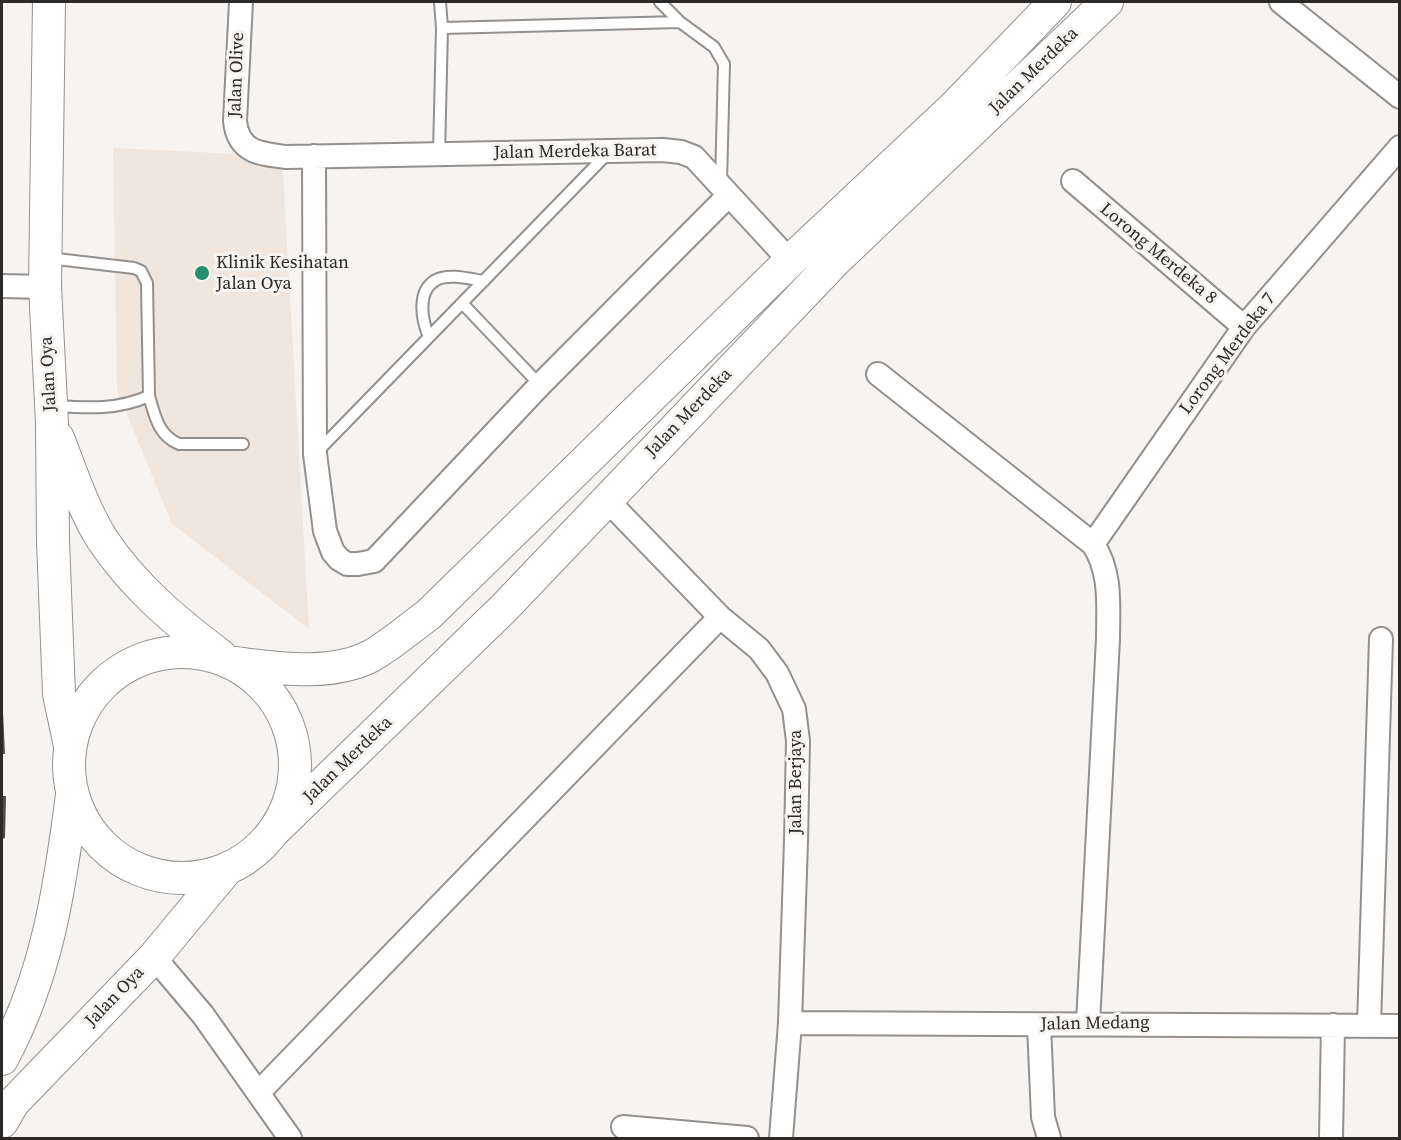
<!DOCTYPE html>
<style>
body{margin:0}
#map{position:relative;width:1401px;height:1140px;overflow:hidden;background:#f7f3f0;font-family:"Source Serif 4",serif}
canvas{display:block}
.frame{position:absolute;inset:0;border:3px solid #2b2a29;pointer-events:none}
</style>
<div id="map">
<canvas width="1401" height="1140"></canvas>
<div class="frame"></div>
</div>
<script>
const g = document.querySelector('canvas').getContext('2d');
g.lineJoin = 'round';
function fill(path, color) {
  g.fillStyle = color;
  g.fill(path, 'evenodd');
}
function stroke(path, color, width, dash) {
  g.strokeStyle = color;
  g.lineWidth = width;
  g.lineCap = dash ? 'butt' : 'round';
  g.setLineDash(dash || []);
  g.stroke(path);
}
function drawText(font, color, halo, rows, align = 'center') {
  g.font = font + ' "Source Serif 4",serif';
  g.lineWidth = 6;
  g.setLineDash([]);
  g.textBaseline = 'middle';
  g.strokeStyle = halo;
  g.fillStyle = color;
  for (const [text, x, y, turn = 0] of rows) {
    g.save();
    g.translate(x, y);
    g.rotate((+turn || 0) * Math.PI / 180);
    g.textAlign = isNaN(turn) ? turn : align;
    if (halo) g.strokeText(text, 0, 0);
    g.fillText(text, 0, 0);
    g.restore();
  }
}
fill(new Path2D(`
 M 113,148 L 282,156 L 309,629 L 172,524 L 117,390 Z`), '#f1e6de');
fill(new Path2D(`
 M 2,712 L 3,712 L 5,754 L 2,754 Z
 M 2,796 L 6,796 L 5,838 L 2,839 Z`), '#4d4c48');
const service = new Path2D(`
 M 660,2 L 680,22 L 714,47 L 724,64 L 721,183
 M 442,28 L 680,22
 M 439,154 L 442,28 L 440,2
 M 48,258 L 134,268 L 141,271 L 147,283 L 149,396 C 118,410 88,408 54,406
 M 462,303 L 540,385
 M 429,337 C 422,321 416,291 436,280 C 449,273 470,279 484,281
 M 149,396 C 155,416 158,435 179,444 L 243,444
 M 318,451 L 608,153`);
const minor = new Path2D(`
 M 241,2 L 235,121 C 238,152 260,154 286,157 L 663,150 L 681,152 L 694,157 L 790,261
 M 1281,2 L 1400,97
 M 314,156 L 315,454 L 325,531 L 333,552 L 339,559 L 347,564 L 358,564 L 374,561 L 540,385 L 729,195
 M 1073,181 L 1244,327
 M 2,286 L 45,287
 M 878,374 L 1093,544 C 1112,573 1108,606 1108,639 L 1088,1023
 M 606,499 L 720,617 L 759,649 L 777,673 L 794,709 L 798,741 L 796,841 L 790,1023 L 781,1138
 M 1093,544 L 1244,327 L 1400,147
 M 154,957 L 203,1015 L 290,1138
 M 790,1023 L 1400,1026
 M 1039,1025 L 1043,1117 L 1049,1138
 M 1369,1025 L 1381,639
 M 259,1092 L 720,617
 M 623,1127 L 747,1138
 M 1331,1138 L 1333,1025`);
const secondary = new Path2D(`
 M 49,2 L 45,287 L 52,423 L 53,541 L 59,694 L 70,746
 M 58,438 C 71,471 83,509 102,539 C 133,586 176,622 220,655
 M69 765a113 113 0 1 1 226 0a113 113 0 1 1-226 0Z
 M 234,663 C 278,668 330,677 371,656 C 391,645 410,628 428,615 L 790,261 L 953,108 L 1055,2
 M 275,830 L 504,608 L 835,261 L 1107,2
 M 2,1059 C 47,976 60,888 72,795
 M 2,1122 L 13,1103 L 154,957 L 227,869`);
stroke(service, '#94908e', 14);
stroke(minor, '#94908e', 26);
stroke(secondary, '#94908e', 34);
stroke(service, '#fff', 10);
stroke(minor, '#fff', 22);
stroke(secondary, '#fff', 32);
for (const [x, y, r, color] of [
 [202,273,8,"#228f6e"]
]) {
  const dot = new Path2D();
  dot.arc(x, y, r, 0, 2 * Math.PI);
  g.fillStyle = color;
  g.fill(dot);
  stroke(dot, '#f7f3f0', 2);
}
drawText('18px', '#2b2a29', '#f7f3f0', [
 ["Jalan Merdeka",1034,71,-44],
 ["Jalan Olive",237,75,-88],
 ["Jalan Merdeka Barat",575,152,-1],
 ["Lorong Merdeka 8",1158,254,40],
 ["Lorong Merdeka 7",1228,354,-53],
 ["Jalan Oya",49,374,-93],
 ["Jalan Merdeka",689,413,-46],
 ["Jalan Merdeka",348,760,-44],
 ["Jalan Berjaya",796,782,-90],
 ["Jalan Oya",115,997,-46],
 ["Jalan Medang",1095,1024,-1]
]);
drawText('18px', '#2b2a29', '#f7f3f0', [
 ["Klinik Kesihatan",216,263],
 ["Jalan Oya",216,284]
], 'left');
</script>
